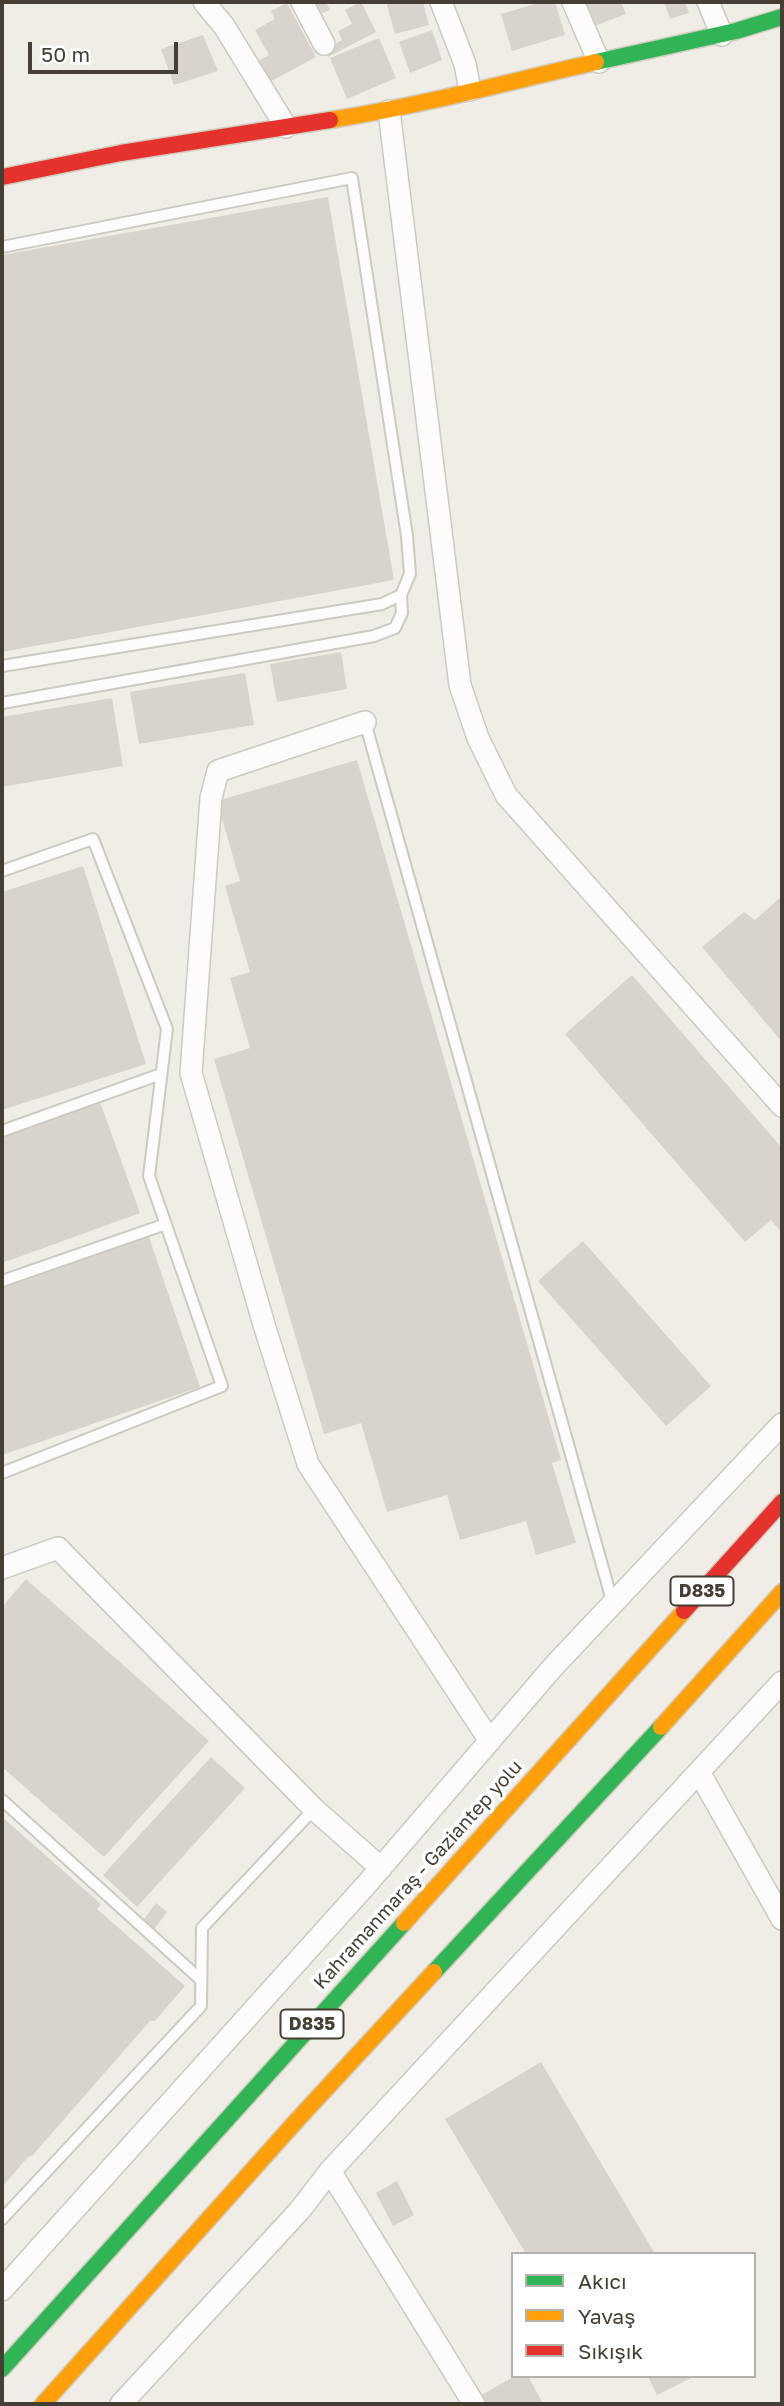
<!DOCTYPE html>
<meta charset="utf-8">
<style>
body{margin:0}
#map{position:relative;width:784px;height:2406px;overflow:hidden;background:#f0ede6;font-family:"Golos Text",sans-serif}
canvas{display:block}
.frame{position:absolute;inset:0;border:4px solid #453e33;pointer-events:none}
.legend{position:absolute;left:511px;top:2252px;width:245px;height:126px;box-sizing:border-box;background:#fff;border:2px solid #b5b2ad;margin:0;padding:9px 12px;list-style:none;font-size:21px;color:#453e33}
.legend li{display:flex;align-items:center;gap:14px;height:35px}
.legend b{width:35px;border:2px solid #b5b2ad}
.scale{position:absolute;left:28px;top:42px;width:150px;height:32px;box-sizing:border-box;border:4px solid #453e33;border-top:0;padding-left:9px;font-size:21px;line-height:24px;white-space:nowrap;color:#453e33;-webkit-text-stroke:5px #fff;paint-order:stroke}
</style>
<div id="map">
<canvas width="784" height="2406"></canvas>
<div class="frame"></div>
<ul class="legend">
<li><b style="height:9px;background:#30b455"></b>Akıcı</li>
<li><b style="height:9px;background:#ff9f0a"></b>Yavaş</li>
<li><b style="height:9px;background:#e5322d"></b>Sıkışık</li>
</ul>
<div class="scale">50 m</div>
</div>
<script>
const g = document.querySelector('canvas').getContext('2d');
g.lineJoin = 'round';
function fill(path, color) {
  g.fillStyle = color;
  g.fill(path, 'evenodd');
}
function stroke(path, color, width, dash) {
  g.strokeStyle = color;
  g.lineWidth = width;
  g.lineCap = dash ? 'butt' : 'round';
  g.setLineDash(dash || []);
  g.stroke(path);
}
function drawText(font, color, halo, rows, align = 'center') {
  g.font = font + ' "Golos Text",sans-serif';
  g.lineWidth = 7;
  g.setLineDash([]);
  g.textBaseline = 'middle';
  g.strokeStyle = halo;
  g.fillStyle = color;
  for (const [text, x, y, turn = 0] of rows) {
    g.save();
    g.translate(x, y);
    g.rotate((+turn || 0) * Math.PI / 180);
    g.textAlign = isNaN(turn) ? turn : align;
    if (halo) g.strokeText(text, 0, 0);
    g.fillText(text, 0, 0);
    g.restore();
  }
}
fill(new Path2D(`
 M 309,2 L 326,2 L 330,10 L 315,16 Z
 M 361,2 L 376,32 L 328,57 L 325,49 L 342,40 L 338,31 L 352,24 L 345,10 Z
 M 386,2 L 423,2 L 429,25 L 395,34 Z
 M 542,2 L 555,2 L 565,35 L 512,51 L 501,14 Z
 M 579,2 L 621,2 L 626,14 L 589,28 Z
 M 664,2 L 685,2 L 689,13 L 670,19 Z
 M 287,3 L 316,57 L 268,83 L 256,62 L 269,55 L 255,30 L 275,19 L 271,11 Z
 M 432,30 L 442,60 L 410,73 L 399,42 Z
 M 203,35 L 218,71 L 174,85 L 161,49 Z
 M 379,38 L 396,78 L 347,99 L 330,58 Z
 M 328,197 L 394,580 L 2,652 L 2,255 Z
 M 341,652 L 347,689 L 277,702 L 270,664 Z
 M 245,673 L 254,725 L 139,744 L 130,692 Z
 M 112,698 L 123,766 L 2,787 L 2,717 Z
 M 357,760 L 561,1460 L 552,1463 L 576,1543 L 536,1555 L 526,1521 L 460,1540 L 447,1495 L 387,1512 L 361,1423 L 324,1434 L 214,1059 L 250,1048 L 230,978 L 250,972 L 225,886 L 240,881 L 217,801 Z
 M 83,866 L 146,1064 L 2,1110 L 2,892 Z
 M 782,896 L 782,1042 L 702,947 L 744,912 L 755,920 Z
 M 632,975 L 782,1148 L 782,1233 L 771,1220 L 745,1242 L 565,1034 Z
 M 99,1099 L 140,1213 L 2,1263 L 2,1134 Z
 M 148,1234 L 200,1387 L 2,1455 L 2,1285 Z
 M 583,1241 L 711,1386 L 666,1426 L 538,1281 Z
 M 26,1579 L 209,1741 L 104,1857 L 2,1767 L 2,1607 Z
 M 211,1757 L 245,1788 L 137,1907 L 103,1875 Z
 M 2,1817 L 101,1904 L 97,1909 L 185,1986 L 155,2021 L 150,2021 L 32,2156 L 28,2157 L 2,2187 Z
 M 156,1903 L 167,1912 L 152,1932 L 141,1923 Z
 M 541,2062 L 655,2254 L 526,2254 L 445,2119 Z
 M 397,2181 L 414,2215 L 393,2226 L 376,2193 Z
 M 515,2376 L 528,2376 L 543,2404 L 466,2404 Z
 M 648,2376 L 695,2376 L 657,2395 Z`), '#d8d4cd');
const lane = new Path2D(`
 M 2,247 L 352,178 L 407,536 L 410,574 L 401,595 L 382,604 L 2,666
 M 2,703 L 374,636 L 395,628 L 402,613 L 401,595
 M 365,722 L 613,1604
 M 2,871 L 93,839 L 167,1029 L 149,1176 L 222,1386 L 2,1473
 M 2,1131 L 161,1074
 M 2,1281 L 166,1224
 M 2,1800 L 201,1980
 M 2,2219 L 201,2006 L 202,1928 L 314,1809`);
const street = new Path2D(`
 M 204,2 L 224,26 L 286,127
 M 302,2 L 324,44
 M 441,2 L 465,64 L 470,90
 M 573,2 L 599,62
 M 708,2 L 722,35
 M 389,111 L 460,685 L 478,738 L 506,795 L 782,1106
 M 365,722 L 218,771 L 211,798 L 191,1073 L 265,1328 L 308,1464 L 490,1741
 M 2,1568 L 58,1548 L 314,1809 L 381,1868
 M 699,1772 L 782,1919
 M 330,2171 L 474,2404
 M 2,2290 L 366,1885 L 553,1667 L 782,1424
 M 121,2404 L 300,2210 L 330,2171 L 782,1682`);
const fast = new Path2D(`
 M 596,62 L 736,31 L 782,17
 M 434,1972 L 661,1727
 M 2,2369 L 404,1923`);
const slow = new Path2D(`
 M 330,120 C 420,106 508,82 596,62
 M 661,1727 L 782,1592
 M 404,1923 L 684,1611
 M 43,2404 L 299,2118 L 434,1972`);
const jam = new Path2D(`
 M 2,177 L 121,153 L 330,120
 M 684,1611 L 782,1502`);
stroke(lane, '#ccc9c2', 14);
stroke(street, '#ccc9c2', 24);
stroke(fast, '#d1ccbe', 19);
stroke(slow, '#d1ccbe', 19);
stroke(jam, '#d1ccbe', 19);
stroke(lane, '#fdfcfb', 10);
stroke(street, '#fdfcfb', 21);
stroke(fast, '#30b455', 16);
stroke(slow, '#ff9f0a', 16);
stroke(jam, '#e5322d', 16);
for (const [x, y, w] of [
 [702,1591,63],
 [312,2024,63]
]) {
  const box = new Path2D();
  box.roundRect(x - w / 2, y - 14.5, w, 29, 5);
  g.fillStyle = '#fff';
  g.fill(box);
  stroke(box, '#453e33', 2);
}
drawText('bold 18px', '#453e33', null, [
 ["D835",702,1591],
 ["D835",312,2024]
]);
drawText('19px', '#453e33', '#fff', [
 ["Kahramanmaraş - Gaziantep yolu",418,1875,-48]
]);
</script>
